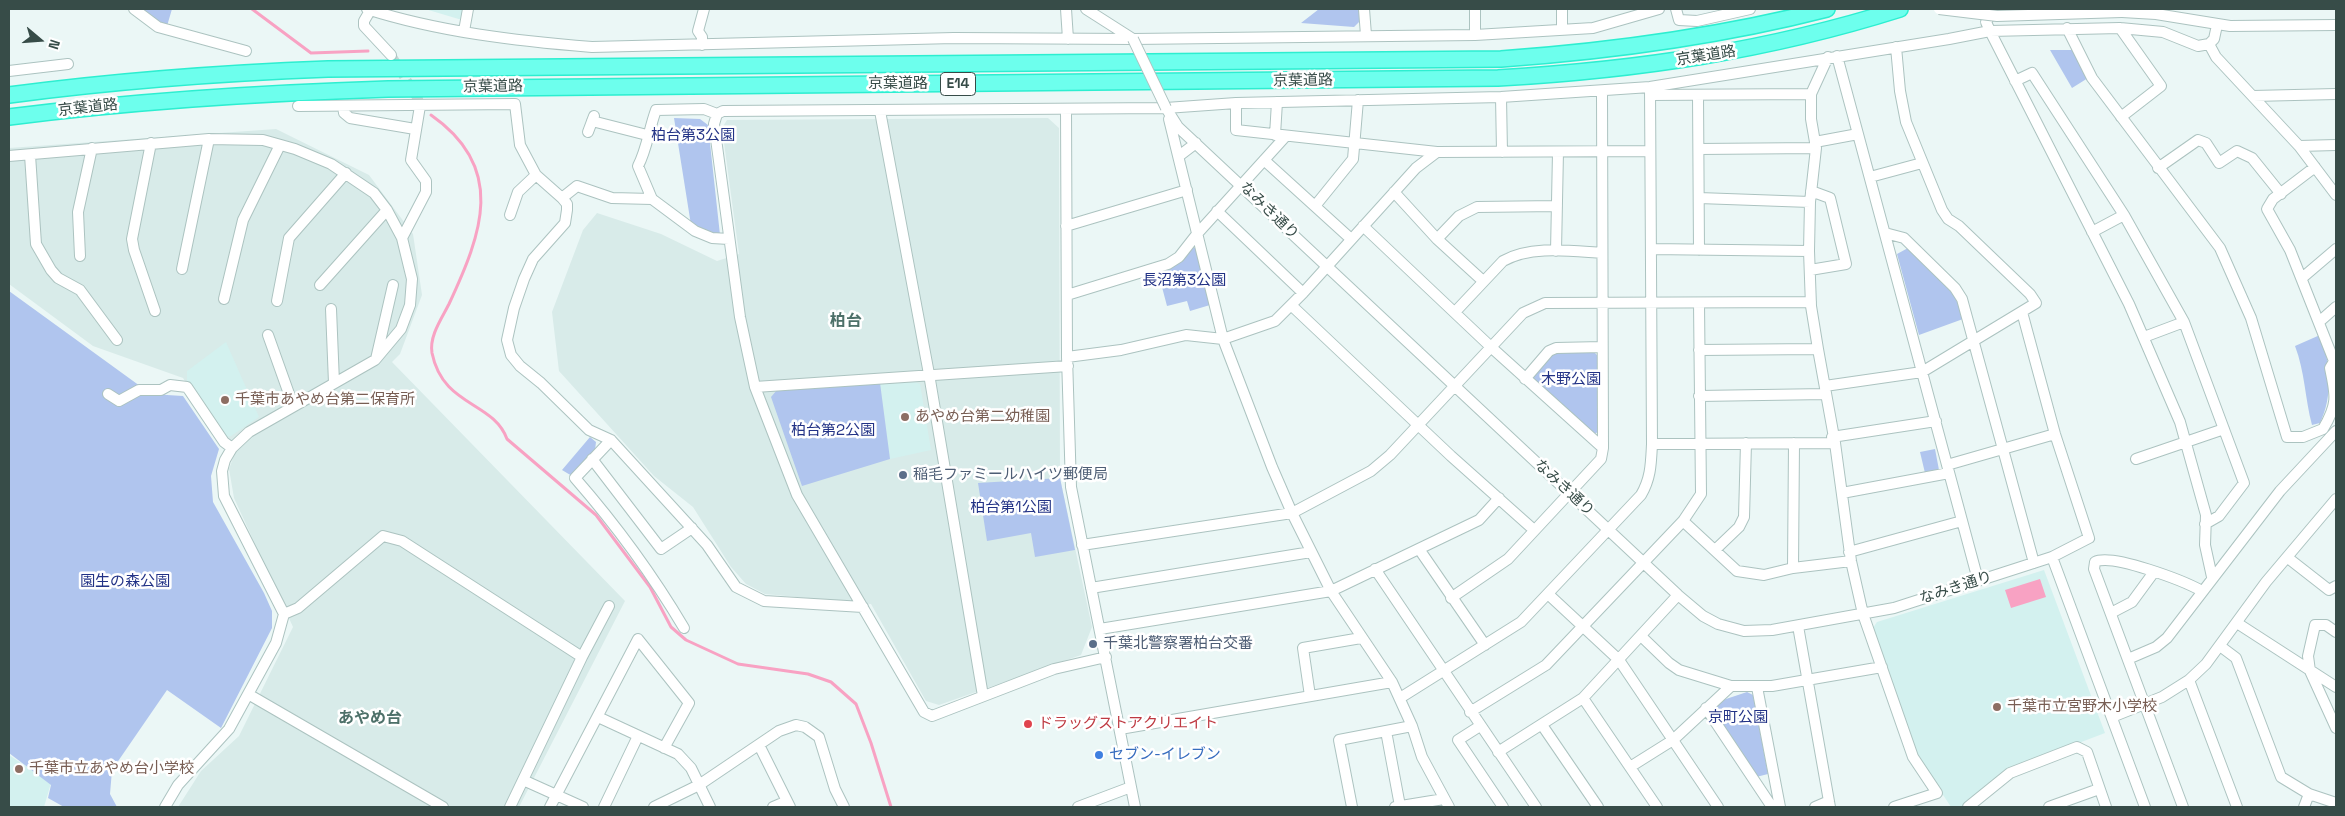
<!DOCTYPE html>
<meta charset="utf-8">
<style>
body{margin:0}
#map{position:relative;width:2345px;height:816px;overflow:hidden;background:#ebf7f6;font-family:"Space Grotesk",sans-serif}
canvas{display:block}
.frame{position:absolute;inset:0;border:10px solid #374c48;pointer-events:none}
.north{position:absolute;left:15px;top:15px;width:50px;height:50px;-webkit-text-stroke:4px #fff;paint-order:stroke;rotate:108deg;font-size:14px;font-weight:700;line-height:20px;text-align:center;color:#374c48}
.north::after{content:'';display:block;margin:auto;width:18px;height:22px;background:#374c48;clip-path:polygon(50% 0,100% 100%,50% 72%,0 100%)}
</style>
<div id="map">
<canvas width="2345" height="816"></canvas>
<div class="frame"></div>
<div class="north">N</div>
</div>
<script>
const g = document.querySelector('canvas').getContext('2d');
g.lineJoin = 'round';
function fill(path, color) {
  g.fillStyle = color;
  g.fill(path, 'evenodd');
}
function stroke(path, color, width, dash) {
  g.strokeStyle = color;
  g.lineWidth = width;
  g.lineCap = dash ? 'butt' : 'round';
  g.setLineDash(dash || []);
  g.stroke(path);
}
function drawText(font, color, halo, rows, align = 'center') {
  g.font = font + ' "Space Grotesk","Noto Sans JP",sans-serif';
  g.lineWidth = 5;
  g.setLineDash([]);
  g.textBaseline = 'middle';
  g.strokeStyle = halo;
  g.fillStyle = color;
  for (const [text, x, y, turn = 0] of rows) {
    g.save();
    g.translate(x, y);
    g.rotate((+turn || 0) * Math.PI / 180);
    g.textAlign = isNaN(turn) ? turn : align;
    if (halo) g.strokeText(text, 0, 0);
    g.fillText(text, 0, 0);
    g.restore();
  }
}
fill(new Path2D(`
 M 1048,118 L 1059,128 L 1060,478 L 1092,627 L 1081,655 L 939,705 L 926,701 L 871,604 L 765,594 L 746,584 L 731,567 L 693,507 L 654,476 L 559,371 L 552,312 L 583,230 L 597,213 L 661,234 L 717,261 L 739,254 L 722,128 L 727,120 Z
 M 276,129 L 369,175 L 413,234 L 422,295 L 400,354 L 392,362 L 625,601 L 519,807 L 178,807 L 201,771 L 239,736 L 293,627 L 234,498 L 229,469 L 236,450 L 223,441 L 183,378 L 93,346 L 9,284 L 9,148 Z`), '#d8ebe9');
fill(new Path2D(`
 M 425,9 L 465,9 L 462,20 Z
 M 226,342 L 259,417 L 231,436 L 222,438 L 187,382 L 187,371 Z
 M 915,382 L 920,384 L 931,450 L 890,459 L 880,384 Z
 M 2044,570 L 2105,733 L 2008,770 L 1962,807 L 1951,807 L 1909,743 L 1873,628 L 1877,622 Z
 M 9,755 L 51,783 L 44,807 L 9,807 Z`), '#d3f1ef');
fill(new Path2D(`
 M 143,9 L 172,9 L 167,26 L 143,11 Z
 M 1319,9 L 1362,9 L 1363,18 L 1354,27 L 1301,23 Z
 M 2050,50 L 2072,50 L 2088,78 L 2072,88 Z
 M 674,118 L 700,119 L 708,125 L 720,235 L 707,233 L 691,225 Z
 M 1190,247 L 1195,248 L 1210,305 L 1190,311 L 1187,301 L 1167,306 L 1158,272 Z
 M 1908,248 L 1955,296 L 1963,319 L 1919,335 L 1897,254 Z
 M 9,291 L 151,394 L 183,396 L 219,449 L 211,476 L 213,502 L 264,593 L 272,611 L 272,628 L 221,728 L 167,690 L 112,770 L 110,794 L 117,807 L 64,807 L 48,798 L 51,785 L 9,753 Z
 M 2320,335 C 2331,362 2333,396 2320,423 L 2312,425 C 2305,399 2305,372 2295,346 Z
 M 1552,352 L 1594,352 L 1599,357 L 1600,431 L 1592,435 L 1530,381 Z
 M 880,383 L 890,459 L 802,486 L 771,397 L 777,390 Z
 M 590,437 L 596,442 L 595,450 L 572,476 L 562,470 Z
 M 1935,449 L 1939,470 L 1925,473 L 1920,452 Z
 M 1060,478 L 1075,550 L 1035,557 L 1031,533 L 987,541 L 978,483 Z
 M 1747,692 L 1753,695 L 1768,774 L 1756,777 L 1710,710 L 1711,704 Z`), '#b0c5ee');
fill(new Path2D(`
 M 2040,579 L 2046,597 L 2011,608 L 2005,590 Z`), '#f8a2c3');
stroke(new Path2D(`
 M 252,9 L 311,53 L 368,51
 M 431,115 C 507,168 482,233 449,304 C 442,318 429,336 432,353 C 443,407 493,401 507,439 L 596,515 L 650,587 L 671,627 L 686,640 L 738,664 L 808,674 L 831,682 L 856,704 L 871,743 L 891,807`), '#f8a2c3', 3);
stroke(new Path2D(`
 M 391,55 L 418,99 L 420,106`), '#c7d5d3', 10, [10, 5]);
const minor = new Path2D(`
 M 134,9 L 158,27 L 246,51
 M 367,9 C 439,32 517,41 592,47 L 954,38 L 1133,39 L 1475,35 L 1593,28 L 1659,9
 M 371,9 L 364,21 L 364,26 L 391,55
 M 1066,9 L 1068,39
 M 1086,9 L 1133,39
 M 1364,9 L 1366,35
 M 1475,9 L 1475,35
 M 1562,9 L 1562,30
 M 1676,9 L 1679,20 L 1697,21 L 1750,9
 M 1994,9 L 1986,22 L 1990,31 L 2129,304 L 2180,422 L 2206,515 L 2205,545 L 2212,577
 M 2122,12 L 2156,14 L 2230,26 L 2336,25
 M 2067,28 L 2092,78 L 2220,248 L 2251,318 L 2287,437 L 2303,437 L 2323,429 C 2338,404 2336,396 2330,368 L 2336,358
 M 2120,28 L 2161,86 L 2121,117
 M 464,31 L 468,9
 M 2209,44 L 2216,57 L 2299,146 L 2336,195
 M 702,45 L 702,37 L 698,31 L 704,9
 M 1837,56 L 1978,580
 M 1828,57 L 1811,94 L 1811,119 L 1816,148 L 1810,202 L 1809,251 L 1811,306 L 1818,349 L 1835,443 L 1851,561 L 1863,614 L 1913,757 L 1937,793 L 1894,807
 M 9,71 L 68,64
 M 2015,81 L 2032,73 L 2124,215
 M 1650,95 L 1811,94
 M 1698,95 L 1699,250
 M 2253,96 L 2336,94
 M 1501,97 L 1502,152
 M 1236,103 L 1236,130 L 1437,152 L 1650,151
 M 298,106 L 515,104 L 520,145 L 536,175 L 562,198 L 567,204 L 567,210 L 565,223 L 533,259 L 524,279 L 514,308 L 507,340 L 511,355 L 520,366 L 541,383 L 589,430 L 611,440 L 707,545 L 736,587 L 764,601 L 863,607
 M 343,106 L 344,113 L 350,118 L 415,129
 M 1166,108 L 1178,127 L 1678,595 L 1703,616 L 1718,624 L 1744,631 L 1772,630 L 1894,608 L 2052,557 L 2089,538 L 2055,434 L 2022,312
 M 1066,109 L 1067,357 L 1071,487 L 1135,807
 M 880,111 L 929,374 L 983,696
 M 717,114 L 704,109 L 656,110 C 649,129 647,149 638,166 L 652,199 L 695,231 L 712,238 L 729,239
 M 1169,119 L 1223,339 L 1272,467 L 1292,513 L 1331,591 L 1392,682 L 1412,726 L 1422,757 L 1449,807
 M 592,121 L 647,135
 M 588,132 L 594,116
 M 1275,135 L 1277,102
 M 1815,142 L 1858,134
 M 151,143 L 132,239 L 134,250 L 155,311
 M 2299,146 L 2336,145
 M 1699,149 L 1816,148
 M 30,155 L 36,244 L 51,270 L 58,278 L 80,290 L 117,340
 M 9,156 L 209,139 L 263,140 L 295,149 L 331,164 L 374,193 L 387,210 L 402,238 L 412,279 L 410,305 L 401,329 L 375,360 L 249,432 L 232,448 L 225,460 L 222,471 L 224,496 L 284,614 L 276,643 L 229,729 L 178,785 L 165,807
 M 1179,156 L 1196,143
 M 1264,160 L 1351,239
 M 2315,167 L 2273,199 L 2267,209 L 2290,250 L 2334,361
 M 2158,168 L 2198,140 L 2206,143 L 2219,163 L 2237,151 L 2252,158 L 2281,194
 M 1870,177 L 1922,163
 M 1394,192 L 1437,239 L 1483,281
 M 562,198 L 577,186 L 612,198 L 652,199
 M 1699,198 L 1810,202
 M 1315,206 L 1353,159 L 1358,100
 M 1217,211 L 1303,293
 M 510,215 L 518,192 L 536,175
 M 1066,226 L 1187,190
 M 1363,226 L 1492,348 L 1603,448
 M 2092,232 L 2124,215 L 2184,322
 M 1885,233 L 1904,238 L 1955,288 L 1962,299 L 2034,563
 M 402,238 L 426,192 L 426,181 L 411,160 L 420,106
 M 1437,239 L 1459,216 L 1477,207 L 1557,206
 M 1651,249 L 1809,251
 M 1556,251 L 1558,152
 M 80,256 L 78,212 L 92,148
 M 182,269 L 209,139
 M 1810,270 L 1846,264 L 1830,198 L 1811,191
 M 2302,278 L 2336,249
 M 320,285 L 387,210
 M 1067,295 L 1168,264 L 1179,257 L 1197,234 L 1285,137
 M 224,299 L 243,220 L 280,145
 M 277,301 L 289,238 L 346,173
 M 1291,305 L 1451,456 L 1534,530
 M 331,309 L 334,383
 M 1455,312 L 1503,261 C 1531,245 1571,251 1602,253
 M 2319,322 L 2336,307
 M 268,335 L 293,405
 M 2144,337 L 2184,322 L 2244,483 L 2219,516 L 2205,524
 M 1699,350 L 1818,349
 M 1067,357 L 1121,350 L 1186,335 L 1223,339 L 1275,321 L 1303,293 L 1416,168 L 1437,152
 M 376,359 L 393,285
 M 1525,379 L 1549,351 L 1556,348 L 1602,347
 M 1825,386 L 1922,372 L 2036,303 L 2030,294 L 1959,226 L 1948,219 L 1942,210 L 1906,122 L 1900,91 L 1896,47
 M 755,387 L 1068,366
 M 108,394 L 119,401 L 139,390 L 161,390 L 170,385 L 187,387 L 224,442 L 232,448
 M 1699,396 L 1826,394
 M 1832,437 L 1936,421
 M 611,440 L 575,478 C 616,525 652,574 684,628
 M 1652,444 L 1835,443
 M 592,459 L 661,549 L 692,528
 M 2136,459 L 2224,429
 M 1947,465 L 2055,434
 M 1842,493 L 1949,473
 M 1683,521 L 1737,571 L 1764,575 L 1793,568 L 1851,561
 M 1082,545 L 1292,513 L 1371,471 L 1390,455 L 1523,313 L 1545,303 L 1811,302
 M 1419,549 L 1485,645
 M 1715,550 L 1739,527 L 1744,517 L 1746,443
 M 1849,552 L 1962,521
 M 2052,557 L 2145,807
 M 2288,558 L 2329,590 L 2336,586
 M 1793,568 L 1794,443
 M 1375,569 L 1536,807
 M 1091,588 L 1311,552
 M 1548,594 L 1619,660 L 1718,807
 M 1451,598 L 1508,559 L 1601,459 L 1603,448 L 1602,91
 M 2111,613 L 2132,602 L 2154,572
 M 284,614 L 298,608 L 383,536 L 402,541 L 582,657
 M 2237,623 L 2336,687
 M 1798,626 L 1830,807
 M 1100,629 L 1331,591 L 1479,520 L 1499,498
 M 2336,632 L 2326,625 L 2315,625 L 2308,656 L 2310,671 L 2336,728
 M 1641,636 L 1669,663 L 1679,670 L 1731,686 L 1772,686 L 1882,667
 M 2220,646 L 2236,658 L 2281,777 L 2309,794 L 2336,803
 M 1106,657 L 1054,669 L 932,716 L 924,712 L 797,495 L 755,387 L 740,317 L 714,124 L 717,114 L 723,111 L 1166,108 L 1236,103 L 1501,97 L 1650,87 L 1949,39 L 1990,31 L 2120,28 L 2163,32 L 2198,46 L 2209,44 L 2214,39 L 2217,25
 M 2128,659 L 2156,647 L 2167,638 L 2280,491 L 2336,431
 M 2189,680 L 2237,807
 M 1757,687 L 1780,807
 M 248,694 L 443,807
 M 1310,696 L 1303,648 L 1361,638
 M 1400,698 L 1521,622 L 1641,495 C 1651,478 1651,463 1652,444 L 1650,87
 M 1583,698 L 1657,807
 M 1706,708 L 1772,807
 M 1470,712 L 1546,665 L 1683,521 L 1701,494 L 1699,303
 M 598,717 L 678,754 L 691,768 L 710,807
 M 2112,717 L 2162,697 L 2189,680 L 2206,664 L 2266,582 L 2336,499
 M 1542,725 L 1598,807
 M 1480,726 L 1458,740 L 1503,807
 M 1120,729 L 1392,682
 M 1386,731 L 1400,806
 M 759,745 L 790,807
 M 1498,752 L 1583,698 L 1678,595
 M 1630,767 L 1673,740 L 1731,686
 M 523,780 L 583,807
 M 510,807 L 582,657 L 609,606
 M 550,807 L 638,639 L 689,703 L 664,748
 M 604,807 L 638,736
 M 654,807 L 699,785 L 779,731 L 796,725 L 805,727 L 819,737 L 835,789 L 844,807
 M 773,807 L 787,801
 M 1078,807 L 1131,787
 M 1352,807 L 1339,740 L 1412,726
 M 1395,807 L 1444,799
 M 1815,807 L 1829,801
 M 1968,807 L 2010,773 L 2077,747 L 2087,752 L 2106,807
 M 2049,807 L 2099,789
 M 2183,807 L 2094,569 L 2095,562 C 2112,553 2184,581 2202,591
 M 2304,807 L 2309,794`);
const highway = new Path2D(`
 M 9,95 C 115,81 221,73 328,69 L 1501,59 C 1613,51 1718,37 1827,9
 M 9,117 C 135,101 261,93 388,89 L 1498,78 C 1638,70 1767,51 1900,9`);
stroke(minor, '#acc3c0', 12);
stroke(highway, '#2deed0', 18);
stroke(minor, '#fff', 10);
stroke(highway, '#6dffed', 15);
const minorBridge = new Path2D(`
 M 1939,9 L 1997,16 L 2122,12
 M 1133,39 L 1166,108`);
stroke(minorBridge, '#acc3c0', 12, []);
stroke(minorBridge, '#fff', 10);
for (const [x, y, r, color] of [
 [225,400,5,"#8d6e63"],
 [905,417,5,"#8d6e63"],
 [903,475,5,"#5c6f8a"],
 [1093,644,5,"#5c6f8a"],
 [1997,707,5,"#8d6e63"],
 [1028,724,5,"#e0444e"],
 [1099,755,5,"#3f7fe0"],
 [19,769,5,"#8d6e63"]
]) {
  const dot = new Path2D();
  dot.arc(x, y, r, 0, 2 * Math.PI);
  g.fillStyle = color;
  g.fill(dot);
  stroke(dot, '#fff', 2);
}
for (const [x, y, w] of [
 [958,84,35]
]) {
  const box = new Path2D();
  box.roundRect(x - w / 2, y - 11.5, w, 23, 4);
  g.fillStyle = '#fff';
  g.fill(box);
  stroke(box, '#374c48', 1);
}
drawText('bold 14px', '#374c48', null, [
 ["E14",958,84]
]);
drawText('15px', '#374c48', '#fff', [
 ["京葉道路",1706,56,-9],
 ["京葉道路",1303,81,-1],
 ["京葉道路",898,84],
 ["京葉道路",493,87,-1],
 ["京葉道路",88,108,-6],
 ["なみき通り",1269,211,44],
 ["なみき通り",1564,488,43],
 ["なみき通り",1956,588,-18]
]);
drawText('15px', '#233386', '#fff', [
 ["柏台第3公園",693,136],
 ["長沼第3公園",1184,281],
 ["木野公園",1571,380],
 ["柏台第2公園",833,431],
 ["柏台第1公園",1011,508],
 ["園生の森公園",125,582],
 ["京町公園",1738,718]
]);
drawText('15px', '#785e54', '#fff', [
 ["千葉市あやめ台第二保育所",235,400],
 ["あやめ台第二幼稚園",915,417],
 ["千葉市立宮野木小学校",2007,707],
 ["千葉市立あやめ台小学校",29,769]
], 'left');
drawText('15px', '#4e5e75', '#fff', [
 ["稲毛ファミールハイツ郵便局",913,475],
 ["千葉北警察署柏台交番",1103,644]
], 'left');
drawText('15px', '#be3a42', '#fff', [
 ["ドラッグストアクリエイト",1038,724]
], 'left');
drawText('15px', '#366cbe', '#fff', [
 ["セブン-イレブン",1109,755]
], 'left');
drawText('bold 16px', '#4d7069', '#fff', [
 ["柏台",846,322],
 ["あやめ台",370,719]
]);
</script>
